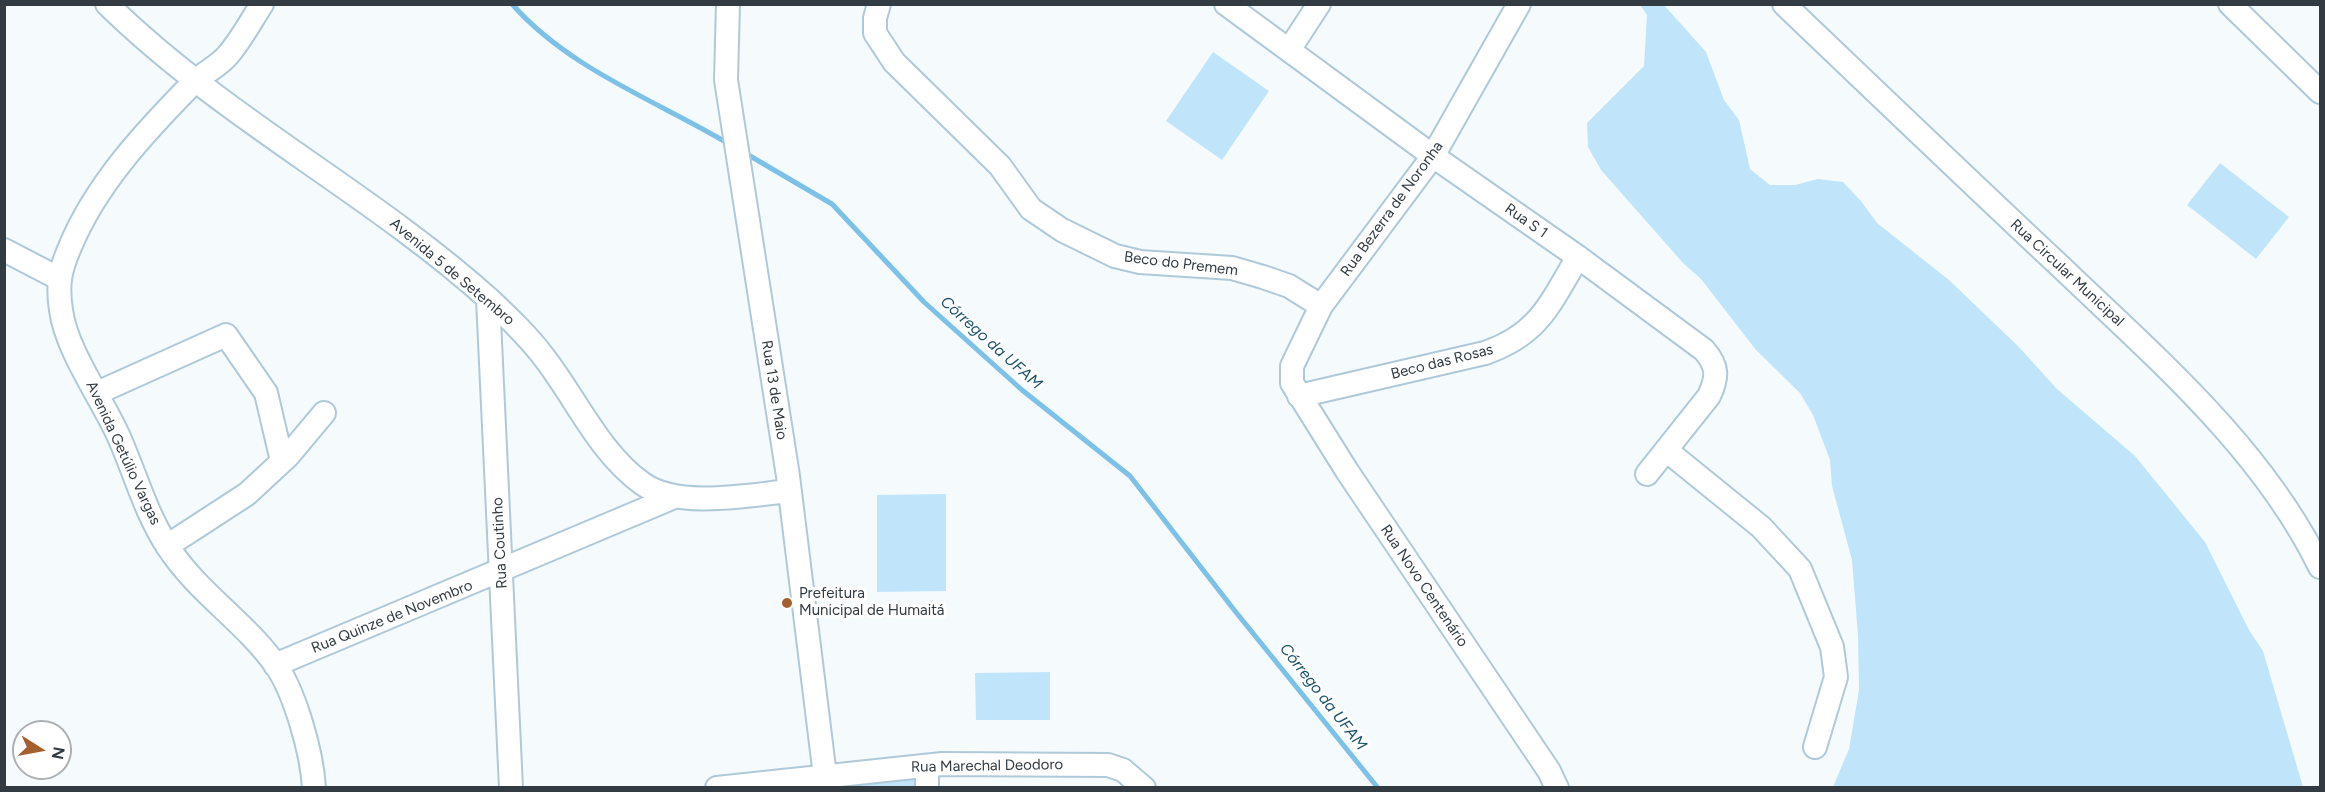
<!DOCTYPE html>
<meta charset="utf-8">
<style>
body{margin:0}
#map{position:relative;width:2325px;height:792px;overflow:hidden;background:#f5fafd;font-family:Figtree,sans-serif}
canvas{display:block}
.frame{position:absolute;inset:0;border:6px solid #313b41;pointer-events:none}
.north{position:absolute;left:12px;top:720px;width:60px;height:60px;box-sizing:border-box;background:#fff;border:2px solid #adb1b3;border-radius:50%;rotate:101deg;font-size:16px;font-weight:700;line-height:24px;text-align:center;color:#313b41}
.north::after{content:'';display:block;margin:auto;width:21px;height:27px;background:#a35f2e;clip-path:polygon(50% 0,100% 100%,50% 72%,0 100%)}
</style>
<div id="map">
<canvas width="2325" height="792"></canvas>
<div class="frame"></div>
<div class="north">N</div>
</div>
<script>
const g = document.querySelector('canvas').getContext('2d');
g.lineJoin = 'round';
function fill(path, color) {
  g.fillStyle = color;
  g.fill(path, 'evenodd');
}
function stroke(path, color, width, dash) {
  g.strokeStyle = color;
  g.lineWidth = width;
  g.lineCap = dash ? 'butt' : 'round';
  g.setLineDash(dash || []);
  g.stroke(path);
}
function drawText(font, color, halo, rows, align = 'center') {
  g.font = font + ' Figtree,sans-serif';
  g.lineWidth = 6;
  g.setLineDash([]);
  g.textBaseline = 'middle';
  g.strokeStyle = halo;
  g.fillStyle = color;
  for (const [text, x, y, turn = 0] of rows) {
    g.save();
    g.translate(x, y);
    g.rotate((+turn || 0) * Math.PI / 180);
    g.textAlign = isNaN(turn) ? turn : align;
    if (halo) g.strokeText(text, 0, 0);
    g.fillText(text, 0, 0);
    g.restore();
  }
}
fill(new Path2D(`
 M 1640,5 L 1664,5 L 1706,52 L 1724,100 L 1739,120 L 1750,169 L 1770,185 L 1795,185 L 1818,179 L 1843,182 L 1861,201 L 1877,223 L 1949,280 L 2019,347 L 2057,389 L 2135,456 L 2205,542 L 2249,630 L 2263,651 L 2303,787 L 1833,787 L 1849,749 L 1859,690 L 1858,636 L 1852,560 L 1832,486 L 1830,460 L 1813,415 L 1800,393 L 1756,350 L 1701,279 L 1683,263 L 1601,170 L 1588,147 L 1587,123 L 1644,66 L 1647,15 Z
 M 1213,52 L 1269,91 L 1222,160 L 1166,121 Z
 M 2220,163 L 2289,217 L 2256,259 L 2187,205 Z
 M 946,494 L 946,591 L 877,592 L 877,495 Z
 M 1050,672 L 1050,720 L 976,720 L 975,673 Z
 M 918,771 L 919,787 L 761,788 Z`), '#c0e5fb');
stroke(new Path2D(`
 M 512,4 C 569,69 657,101 729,144
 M 745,153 L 832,204 L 924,302 L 1022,390 L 1130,476 L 1235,611 L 1378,788`), '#7dc1e8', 5);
const minor = new Path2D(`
 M 107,4 C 223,118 370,192 490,300 C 509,318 528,336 543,356 C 576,398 599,453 643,484 C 679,509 749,495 790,491
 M 262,4 C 251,21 241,40 228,55 C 218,67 203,73 192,84 C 145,132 96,184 70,247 C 60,270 57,284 61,310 C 66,350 102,399 119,437 C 135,473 146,514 168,547 C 197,592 244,621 275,664 C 295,692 312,753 314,788
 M 728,4 L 726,80 L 788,476 L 825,776
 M 879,4 L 875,18 L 875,33 L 894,62 L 1000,166 L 1031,209 L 1062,230 L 1115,256 L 1140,262 L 1232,268 L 1263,277 L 1289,286 L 1321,306
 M 1226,4 L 1433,156 L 1578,257 L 1704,350 C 1718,366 1718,377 1709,396 L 1647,474
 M 1519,4 L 1433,156 L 1321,306 L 1292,366 L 1292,383 L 1347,471 L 1549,771 L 1557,788
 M 1784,4 C 1876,92 1968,180 2061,267 C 2155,357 2262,448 2320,567
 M 2230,4 L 2320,92
 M 1289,50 L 1319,4
 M 4,250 L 58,278
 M 488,299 L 511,788
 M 97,393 L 226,335 L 266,393 L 282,461
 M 1299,396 L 1485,353 C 1540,334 1550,303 1578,257
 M 1666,450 L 1761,527 L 1800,569 L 1832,647 L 1836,677 L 1815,747
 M 167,546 L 247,494 L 288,456 L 324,413
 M 275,665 L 674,497
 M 927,766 L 927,788
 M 717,788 L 942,764 L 1108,765 L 1123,770 L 1144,788`);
stroke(minor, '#afc9d8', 26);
stroke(minor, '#fff', 22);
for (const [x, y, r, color] of [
 [787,603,6,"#a35f2e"]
]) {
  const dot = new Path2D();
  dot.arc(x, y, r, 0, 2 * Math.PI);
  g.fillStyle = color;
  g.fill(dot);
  stroke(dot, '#fff', 2);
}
drawText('15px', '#313b41', '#fff', [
 ["Rua Bezerra de Noronha",1392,209,-54],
 ["Rua S 1",1526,221,35],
 ["Beco do Premem",1181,264,7],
 ["Avenida 5 de Setembro",452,272,40],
 ["Rua Circular Municipal",2067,273,43],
 ["Beco das Rosas",1442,362,-14],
 ["Rua 13 de Maio",774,390,81],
 ["Avenida Getúlio Vargas",123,453,65],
 ["Rua Coutinho",500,543,-93],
 ["Rua Novo Centenário",1424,586,56],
 ["Rua Quinze de Novembro",392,617,-22],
 ["Rua Marechal Deodoro",987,766,-1]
]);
drawText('15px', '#313b41', '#fff', [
 ["Prefeitura",799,594],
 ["Municipal de Humaitá",799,611]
], 'left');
drawText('italic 16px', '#1c516c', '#fff', [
 ["Córrego da UFAM",991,343,42],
 ["Córrego da UFAM",1323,697,52]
]);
</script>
